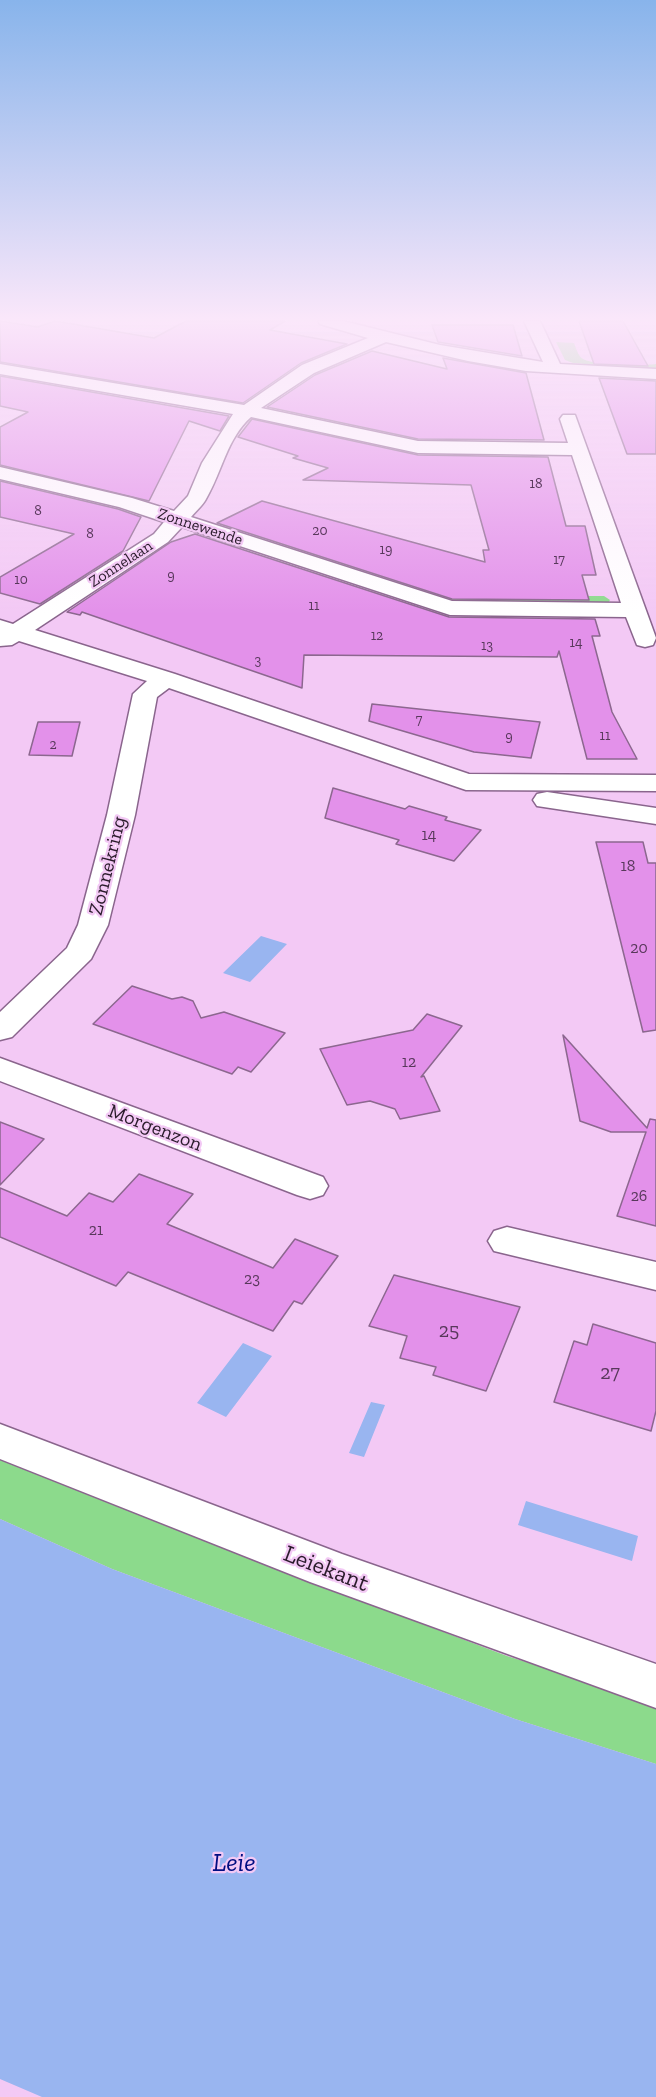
<!DOCTYPE html>
<style>
body{margin:0}
canvas{display:block;background:#f3c9f5}
</style>
<canvas width="656" height="2097"></canvas>
<script>
const g = document.querySelector('canvas').getContext('2d');
g.lineJoin = 'round';
function fill(path, color) {
  g.fillStyle = color;
  g.fill(path, 'evenodd');
}
function stroke(path, color, width, dash) {
  g.strokeStyle = color;
  g.lineWidth = width;
  g.lineCap = dash ? 'butt' : 'round';
  g.setLineDash(dash || []);
  g.stroke(path);
}
function drawText(font, color, halo, rows, align = 'center') {
  g.font = font + ' "Zilla Slab",serif';
  g.lineWidth = 4.5;
  g.setLineDash([]);
  g.textBaseline = 'middle';
  g.strokeStyle = halo;
  g.fillStyle = color;
  for (const [text, x, y, turn = 0] of rows) {
    g.save();
    g.translate(x, y);
    g.rotate((+turn || 0) * Math.PI / 180);
    g.textAlign = isNaN(turn) ? turn : align;
    if (halo) g.strokeText(text, 0, 0);
    g.fillText(text, 0, 0);
    g.restore();
  }
}
fill(new Path2D(`
 M 556,342 L 574,343 C 576,348 578,356 583,359 C 593,365 643,366 656,364 L 656,370 L 573,363 L 565,360 Z
 M 454,596 L 604,596 L 610,600 L 608,603 L 454,603 L 450,599 Z
 M 0,1457 L 272,1567 L 507,1656 L 656,1703 L 656,1764 L 515,1719 L 112,1569 L 0,1519 Z`), '#8cda8c');
fill(new Path2D(`
 M 261,936 L 287,944 L 250,982 L 223,973 Z
 M 243,1343 L 272,1356 L 226,1417 L 197,1403 Z
 M 371,1402 L 385,1405 L 364,1457 L 349,1453 Z
 M 526,1501 L 638,1536 L 632,1561 L 518,1525 Z
 M 0,1519 L 112,1569 L 515,1719 L 656,1764 L 656,2097 L 42,2097 L 0,2079 Z`), '#99b5f0');
const building = new Path2D(`
 M 0,321 L 38,327 L 55,321 L 154,338 L 186,321 L 285,321 L 270,330 L 347,344 L 301,363 L 243,403 L 0,362 Z
 M 579,321 L 623,321 L 648,366 L 594,364 Z
 M 432,325 L 513,325 L 522,356 L 438,342 Z
 M 372,351 L 447,369 L 443,358 L 526,373 L 544,440 L 418,439 L 267,407 L 315,375 Z
 M 0,376 L 229,416 L 220,431 L 189,421 L 149,501 L 0,465 L 0,427 L 28,412 L 0,406 Z
 M 599,378 L 656,381 L 656,454 L 627,454 Z
 M 252,419 L 418,455 L 548,457 L 566,526 L 585,526 L 596,575 L 582,575 L 589,600 L 452,599 L 217,523 L 262,501 L 485,562 L 483,550 L 489,550 L 471,485 L 303,480 L 328,468 L 293,458 L 298,456 L 238,437 Z
 M 0,481 L 118,509 L 141,517 L 123,551 L 40,604 L 0,593 L 0,577 L 74,534 L 0,517 Z
 M 195,534 L 449,617 L 595,619 L 600,636 L 592,636 L 612,712 L 637,759 L 587,759 L 559,651 L 557,657 L 304,655 L 302,688 L 82,612 L 80,615 L 67,612 L 171,542 Z
 M 372,704 L 540,722 L 531,758 L 474,752 L 369,721 Z
 M 38,722 L 80,722 L 72,756 L 29,755 Z
 M 333,788 L 405,809 L 409,806 L 447,817 L 445,820 L 481,830 L 454,861 L 396,844 L 399,840 L 325,818 Z
 M 596,842 L 643,842 L 648,863 L 656,863 L 656,1030 L 643,1032 Z
 M 132,986 L 172,999 L 182,997 L 193,1001 L 201,1018 L 224,1012 L 285,1033 L 251,1072 L 238,1067 L 232,1074 L 93,1024 Z
 M 427,1014 L 462,1026 L 421,1077 L 424,1076 L 440,1111 L 400,1119 L 395,1109 L 370,1101 L 347,1105 L 320,1049 L 413,1030 Z
 M 563,1035 L 647,1128 L 650,1119 L 656,1120 L 656,1226 L 617,1216 L 646,1132 L 611,1132 L 580,1121 Z
 M 0,1122 L 44,1139 L 0,1185 Z
 M 139,1174 L 193,1194 L 167,1224 L 273,1268 L 295,1239 L 338,1256 L 302,1304 L 294,1301 L 273,1331 L 128,1272 L 116,1286 L 0,1237 L 0,1188 L 67,1216 L 89,1193 L 113,1202 Z
 M 394,1275 L 520,1307 L 486,1391 L 433,1375 L 436,1367 L 400,1358 L 407,1336 L 369,1326 Z
 M 593,1324 L 656,1343 L 656,1411 L 651,1431 L 554,1402 L 574,1341 L 587,1345 Z`);
fill(building, '#e391ea');
stroke(building, '#8c678f', 1.5);
const minor = new Path2D(`
 M 318,321 L 343,321 L 440,345 L 543,362 L 524,321 L 540,321 L 560,364 L 656,369 L 656,379 L 526,371 L 468,361 L 386,342 L 314,373 L 261,408 L 418,441 L 568,443 L 560,419 L 563,415 L 575,415 L 656,638 L 653,645 L 645,647 L 637,645 L 626,617 L 450,615 L 182,527 L 168,542 L 35,630 L 175,674 L 469,774 L 656,775 L 656,791 L 466,790 L 169,688 L 157,697 L 135,815 L 108,925 L 91,959 L 12,1037 L 0,1040 L 0,1012 L 67,948 L 78,925 L 107,815 L 133,694 L 147,681 L 19,641 L 12,645 L 0,646 L 0,620 L 13,624 L 154,534 L 164,522 L 119,507 L 0,479 L 0,467 L 132,498 L 174,511 L 188,496 L 202,463 L 233,414 L 0,374 L 0,364 L 244,405 L 302,365 L 368,338 L 320,324 ZM 251,417 L 418,453 L 572,455 L 621,603 L 452,601 L 191,517 C 196,511 203,505 206,499 C 222,472 227,438 251,417 Z
 M 547,792 L 656,808 L 656,824 L 537,806 L 533,800 L 537,794 Z
 M 0,1058 L 323,1177 L 328,1186 L 323,1195 L 310,1199 L 297,1195 L 0,1081 Z
 M 507,1227 L 656,1262 L 656,1290 L 494,1251 L 488,1241 L 494,1231 Z
 M 0,1424 L 342,1554 L 656,1664 L 656,1708 L 310,1582 L 0,1459 Z`);
stroke(minor, '#8a658d', 3);
fill(minor, '#fff');
const sky = g.createLinearGradient(0, 0, 0, 614);
sky.addColorStop(0, '#88b4eb');
sky.addColorStop(0.52, '#fae7fa');
sky.addColorStop(1, '#fae7fa00');
g.fillStyle = sky;
g.fillRect(0, 0, 656, 614);
drawText('14px', '#58385b', null, [
 ["18",536,484],
 ["8",38,511],
 ["20",320,531],
 ["8",90,534],
 ["19",386,550],
 ["17",559,560],
 ["9",171,576],
 ["10",21,580],
 ["11",314,606],
 ["12",377,636],
 ["14",576,643],
 ["13",487,646],
 ["3",258,661],
 ["7",419,720],
 ["11",605,736],
 ["9",509,737],
 ["2",53,745]
]);
drawText('16px', '#2a1b2b', '#f3c9f5', [
 ["Zonnewende",200,527,18],
 ["Zonnelaan",121,564,-33]
]);
drawText('16px', '#58385b', null, [
 ["14",429,835],
 ["18",628,866],
 ["20",639,948],
 ["12",409,1062],
 ["26",639,1196],
 ["21",96,1230],
 ["23",252,1279]
]);
drawText('20px', '#2a1b2b', '#f3c9f5', [
 ["Zonnekring",108,866,-76],
 ["Morgenzon",155,1128,21]
]);
drawText('20px', '#58385b', null, [
 ["25",449,1331],
 ["27",610,1373]
]);
drawText('24px', '#2a1b2b', '#f3c9f5', [
 ["Leiekant",326,1569,21]
]);
drawText('italic 26px', '#010e81', '#f3c9f5', [
 ["Leie",234,1864]
]);
</script>
